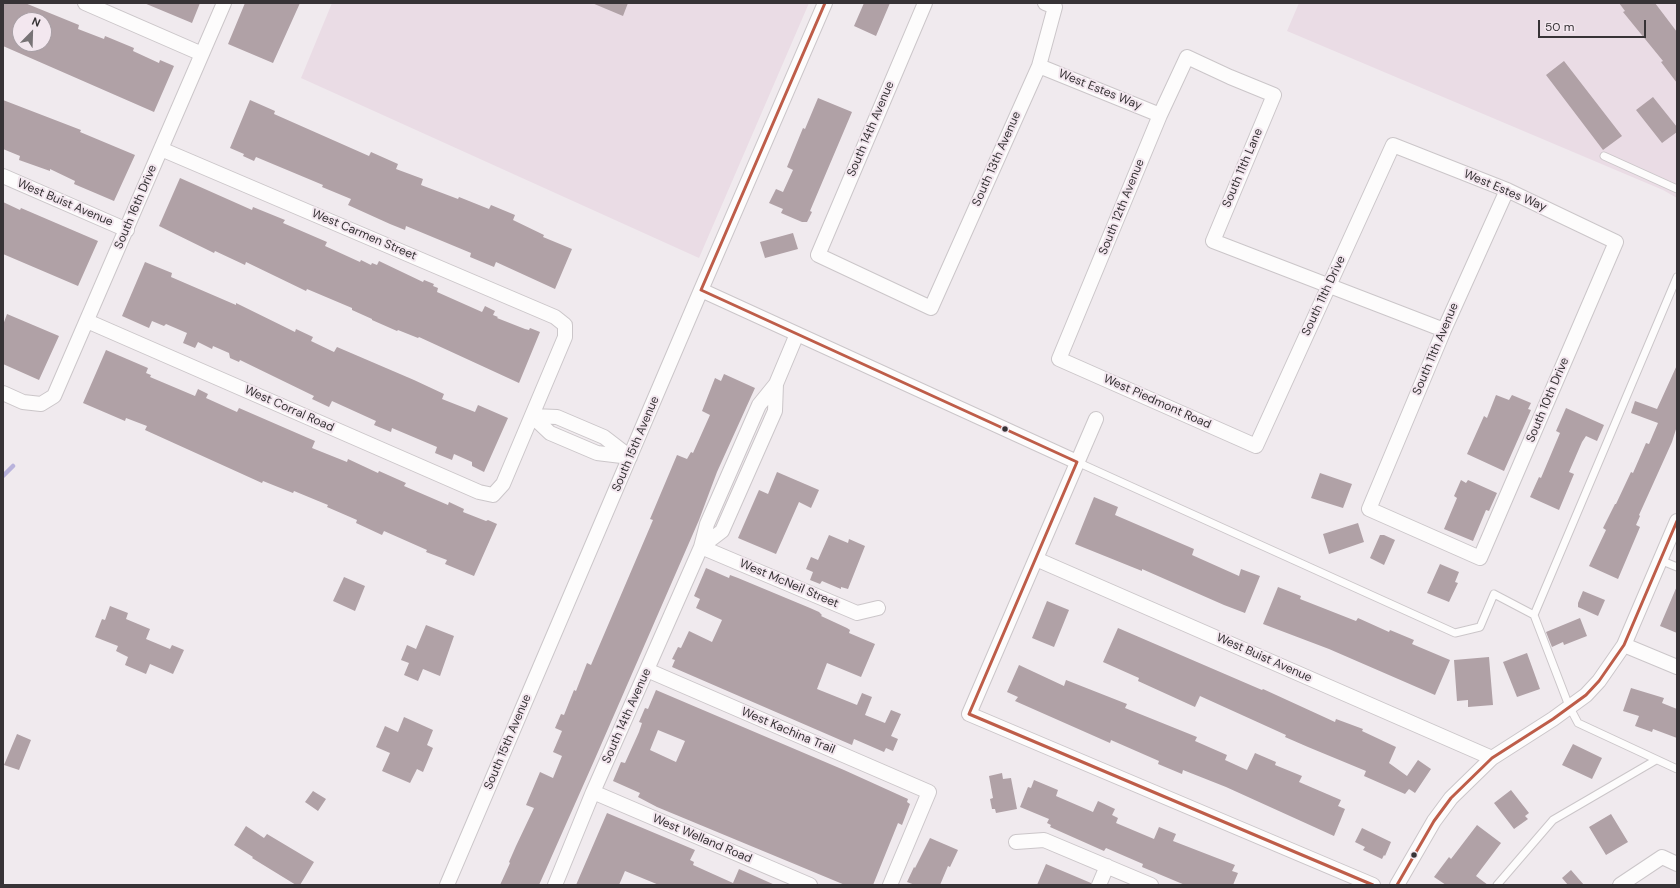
<!DOCTYPE html>
<style>
body{margin:0}
#map{position:relative;width:1680px;height:888px;overflow:hidden;background:#f0eaee;font-family:"DM Sans",sans-serif}
canvas{display:block}
.frame{position:absolute;inset:0;border:4px solid #373336;pointer-events:none}
.north{position:absolute;left:12px;top:12px;width:40px;height:40px;box-sizing:border-box;background:#f3e7ef;border:1px solid #a89fa5;border-radius:50%;rotate:23deg;font-size:11px;font-weight:700;line-height:16px;text-align:center;color:#373336}
.north::after{content:'';display:block;margin:auto;width:14px;height:18px;background:#787376;clip-path:polygon(50% 0,100% 100%,50% 72%,0 100%)}
.scale{position:absolute;left:1538px;top:20px;width:108px;height:18px;box-sizing:border-box;border:2px solid #373336;border-top:0;padding-left:5px;font-size:12px;line-height:14px;white-space:nowrap;color:#373336;-webkit-text-stroke:3px #f3e7ef;paint-order:stroke}
</style>
<div id="map">
<canvas width="1680" height="888"></canvas>
<div class="frame"></div>
<div class="north">N</div>
<div class="scale">50 m</div>
</div>
<script>
const g = document.querySelector('canvas').getContext('2d');
g.lineJoin = 'round';
function fill(path, color) {
  g.fillStyle = color;
  g.fill(path, 'evenodd');
}
function stroke(path, color, width, dash) {
  g.strokeStyle = color;
  g.lineWidth = width;
  g.lineCap = dash ? 'butt' : 'round';
  g.setLineDash(dash || []);
  g.stroke(path);
}
function drawText(font, color, halo, rows, align = 'center') {
  g.font = font + ' "DM Sans",sans-serif';
  g.lineWidth = 4;
  g.setLineDash([]);
  g.textBaseline = 'middle';
  g.strokeStyle = halo;
  g.fillStyle = color;
  for (const [text, x, y, turn = 0] of rows) {
    g.save();
    g.translate(x, y);
    g.rotate((+turn || 0) * Math.PI / 180);
    g.textAlign = isNaN(turn) ? turn : align;
    if (halo) g.strokeText(text, 0, 0);
    g.fillText(text, 0, 0);
    g.restore();
  }
}
fill(new Path2D(`
 M 332,3 L 809,3 L 699,258 L 301,78 Z
 M 1299,3 L 1677,3 L 1677,198 L 1663,190 L 1287,31 Z`), '#eadce5');
stroke(new Path2D(`
 M 3,476 L 13,466`), '#b9b3dc', 4.5);
fill(new Path2D(`
 M 3,3 L 25,3 L 79,25 L 78,29 L 104,39 L 105,36 L 134,48 L 133,51 L 159,63 L 160,60 L 174,66 L 154,112 L 3,46 ZM 20,20 L 44,20 L 44,44 L 20,44 Z
 M 144,3 L 200,3 L 192,23 Z
 M 245,3 L 300,3 L 273,63 L 228,44 Z
 M 592,3 L 628,3 L 623,16 Z
 M 864,3 L 890,3 L 876,36 L 854,26 Z
 M 1619,3 L 1655,3 L 1677,32 L 1677,83 L 1661,62 L 1663,61 L 1623,12 L 1625,11 Z
 M 1564,61 L 1622,136 L 1603,150 L 1546,75 Z
 M 1653,97 L 1677,127 L 1677,132 L 1662,143 L 1636,110 Z
 M 818,98 L 852,112 L 810,211 L 812,212 L 807,222 L 802,222 L 781,213 L 783,209 L 769,203 L 776,189 L 783,192 L 793,170 L 787,167 L 803,128 L 805,129 Z
 M 3,100 L 81,130 L 80,132 L 135,155 L 114,201 L 74,184 L 75,181 L 50,169 L 50,171 L 19,160 L 20,156 L 3,149 Z
 M 250,100 L 275,111 L 274,114 L 369,156 L 371,152 L 398,164 L 396,169 L 423,179 L 421,185 L 458,199 L 459,197 L 489,209 L 491,205 L 515,215 L 513,220 L 544,235 L 543,237 L 572,249 L 555,289 L 496,262 L 494,267 L 470,257 L 471,253 L 406,226 L 405,230 L 390,224 L 348,205 L 351,199 L 322,187 L 323,185 L 256,157 L 254,161 L 243,156 L 244,154 L 230,148 Z
 M 180,178 L 252,210 L 253,207 L 285,220 L 283,223 L 327,242 L 325,246 L 360,262 L 361,260 L 371,265 L 372,263 L 377,265 L 379,261 L 423,282 L 424,280 L 434,284 L 433,286 L 438,288 L 437,292 L 482,312 L 485,306 L 495,311 L 493,315 L 498,317 L 497,318 L 525,329 L 529,330 L 530,328 L 540,332 L 519,383 L 419,337 L 418,338 L 398,330 L 397,331 L 372,320 L 372,319 L 352,310 L 352,308 L 307,289 L 306,291 L 246,262 L 245,265 L 215,251 L 214,253 L 159,226 Z
 M 3,202 L 20,210 L 21,208 L 98,241 L 78,286 L 3,254 Z
 M 793,233 L 798,249 L 765,258 L 760,242 Z
 M 145,262 L 172,273 L 171,277 L 236,305 L 236,303 L 295,332 L 296,329 L 313,337 L 311,341 L 334,352 L 337,347 L 414,380 L 444,394 L 442,399 L 475,412 L 478,405 L 508,418 L 484,472 L 472,466 L 472,462 L 454,454 L 452,460 L 435,453 L 437,447 L 392,428 L 391,432 L 374,425 L 376,421 L 332,401 L 329,407 L 312,399 L 314,396 L 240,360 L 239,362 L 230,358 L 229,353 L 213,346 L 212,349 L 198,342 L 195,348 L 183,343 L 187,333 L 166,324 L 164,326 L 152,321 L 149,328 L 122,316 Z
 M 7,314 L 59,336 L 39,380 L 3,364 L 3,325 Z
 M 106,350 L 148,368 L 146,373 L 151,375 L 150,377 L 195,396 L 198,389 L 208,394 L 206,398 L 237,412 L 239,408 L 315,441 L 312,448 L 347,462 L 348,459 L 378,473 L 379,471 L 406,483 L 404,486 L 448,505 L 449,502 L 464,509 L 463,512 L 486,521 L 488,520 L 497,524 L 474,576 L 445,564 L 447,560 L 426,552 L 427,550 L 384,531 L 382,535 L 356,523 L 357,520 L 327,507 L 328,505 L 294,491 L 293,493 L 263,481 L 262,483 L 145,430 L 147,426 L 126,418 L 125,421 L 83,403 Z
 M 1677,365 L 1677,426 L 1672,442 L 1639,515 L 1640,516 L 1636,525 L 1640,527 L 1618,579 L 1589,566 L 1606,530 L 1603,528 L 1615,504 L 1616,504 L 1631,472 L 1633,473 L 1646,443 L 1649,444 L 1658,423 L 1631,413 L 1635,401 L 1657,409 Z
 M 724,374 L 755,388 L 717,472 L 699,520 L 594,761 L 539,885 L 500,885 L 510,863 L 509,862 L 516,846 L 534,808 L 526,805 L 540,772 L 553,778 L 562,756 L 553,752 L 562,731 L 555,728 L 561,714 L 564,715 L 574,690 L 576,691 L 587,663 L 591,665 L 653,520 L 650,519 L 677,455 L 687,459 L 691,452 L 693,453 L 710,415 L 702,411 L 715,378 L 721,381 Z
 M 1496,395 L 1509,400 L 1512,395 L 1531,403 L 1528,409 L 1531,410 L 1504,471 L 1467,454 L 1484,416 L 1487,418 Z
 M 1566,408 L 1604,425 L 1597,441 L 1586,436 L 1582,442 L 1569,472 L 1574,474 L 1559,510 L 1530,497 L 1539,477 L 1541,478 L 1560,433 L 1556,431 Z
 M 777,472 L 819,490 L 811,508 L 799,502 L 776,554 L 738,538 L 759,490 L 768,494 Z
 M 1320,473 L 1352,484 L 1343,508 L 1311,498 Z
 M 1461,480 L 1466,483 L 1468,480 L 1497,493 L 1489,511 L 1486,510 L 1473,541 L 1444,529 L 1457,498 L 1454,496 Z
 M 1094,497 L 1118,507 L 1115,515 L 1194,549 L 1192,555 L 1239,576 L 1241,569 L 1260,576 L 1245,613 L 1224,605 L 1142,569 L 1142,571 L 1075,544 Z
 M 1358,523 L 1364,542 L 1329,554 L 1323,534 Z
 M 829,535 L 848,543 L 849,539 L 865,546 L 848,589 L 841,587 L 841,589 L 822,581 L 820,584 L 810,580 L 813,572 L 806,569 L 811,557 L 818,560 Z
 M 1380,535 L 1384,535 L 1395,540 L 1384,565 L 1370,558 Z
 M 1440,564 L 1459,572 L 1455,582 L 1458,583 L 1449,602 L 1427,593 Z
 M 706,568 L 729,578 L 730,575 L 738,578 L 810,608 L 819,612 L 822,615 L 821,616 L 847,628 L 850,630 L 849,633 L 875,644 L 861,677 L 827,663 L 817,689 L 857,705 L 862,693 L 872,697 L 865,715 L 885,723 L 891,710 L 901,714 L 891,736 L 898,739 L 893,751 L 886,748 L 884,752 L 854,739 L 852,745 L 672,667 L 675,660 L 672,659 L 678,647 L 681,648 L 689,631 L 712,642 L 722,620 L 696,608 L 700,599 L 694,596 Z
 M 344,577 L 365,586 L 355,611 L 333,601 Z
 M 1677,586 L 1677,633 L 1660,626 Z
 M 1278,587 L 1301,596 L 1300,599 L 1356,621 L 1358,618 L 1389,632 L 1390,630 L 1414,640 L 1412,644 L 1450,660 L 1435,695 L 1329,649 L 1263,624 Z
 M 1583,591 L 1605,600 L 1598,616 L 1578,607 L 1578,603 Z
 M 1047,601 L 1069,610 L 1054,647 L 1032,638 Z
 M 110,606 L 128,613 L 126,619 L 150,629 L 146,639 L 170,649 L 172,645 L 184,650 L 173,674 L 150,664 L 146,674 L 125,665 L 128,657 L 116,651 L 118,646 L 95,637 L 102,619 L 105,620 Z
 M 1580,618 L 1587,636 L 1564,645 L 1563,642 L 1552,647 L 1546,632 Z
 M 426,625 L 454,636 L 440,676 L 423,669 L 418,681 L 404,675 L 409,663 L 401,660 L 407,645 L 416,649 Z
 M 1118,628 L 1262,690 L 1263,689 L 1335,722 L 1336,719 L 1363,729 L 1362,731 L 1396,747 L 1389,763 L 1407,776 L 1418,760 L 1431,769 L 1415,793 L 1409,789 L 1405,794 L 1364,776 L 1366,771 L 1308,747 L 1285,737 L 1286,735 L 1200,696 L 1195,707 L 1138,681 L 1139,678 L 1103,662 Z
 M 1527,653 L 1540,689 L 1517,697 L 1503,662 Z
 M 1489,657 L 1493,705 L 1468,707 L 1468,700 L 1457,701 L 1454,660 Z
 M 1019,665 L 1064,686 L 1066,680 L 1127,704 L 1125,708 L 1197,737 L 1195,741 L 1227,755 L 1225,760 L 1247,770 L 1255,753 L 1276,762 L 1275,765 L 1302,776 L 1299,782 L 1341,800 L 1338,806 L 1345,809 L 1334,836 L 1226,787 L 1183,770 L 1182,774 L 1158,764 L 1159,761 L 1111,740 L 1110,743 L 1015,701 L 1018,697 L 1007,692 Z
 M 1631,688 L 1664,698 L 1662,703 L 1677,709 L 1677,738 L 1653,729 L 1652,732 L 1635,726 L 1639,716 L 1623,711 Z
 M 656,690 L 844,770 L 908,799 L 907,802 L 910,804 L 902,825 L 898,823 L 873,885 L 845,885 L 657,807 L 638,797 L 640,793 L 613,781 L 621,762 L 625,763 L 639,732 L 642,723 L 639,722 L 645,708 L 648,709 ZM 658,730 L 685,741 L 676,762 L 650,750 Z
 M 404,717 L 433,730 L 427,745 L 433,748 L 423,772 L 417,769 L 410,783 L 382,771 L 390,753 L 376,747 L 385,726 L 398,732 Z
 M 17,734 L 31,740 L 19,770 L 4,765 Z
 M 1573,744 L 1602,758 L 1592,779 L 1562,765 Z
 M 1002,773 L 1003,779 L 1011,778 L 1017,809 L 996,813 L 995,809 L 992,809 L 990,799 L 993,798 L 989,776 Z
 M 1034,780 L 1058,790 L 1056,796 L 1093,812 L 1098,801 L 1115,809 L 1112,815 L 1118,818 L 1116,823 L 1154,839 L 1159,827 L 1176,834 L 1173,841 L 1235,865 L 1232,871 L 1238,873 L 1233,885 L 1185,885 L 1142,867 L 1143,864 L 1106,848 L 1104,851 L 1050,827 L 1051,825 L 1047,823 L 1049,819 L 1020,807 L 1028,787 L 1031,788 Z
 M 1511,790 L 1529,813 L 1525,816 L 1528,819 L 1514,829 L 1494,803 Z
 M 313,791 L 326,799 L 318,811 L 305,802 Z
 M 607,813 L 695,850 L 690,860 L 694,862 L 693,865 L 733,883 L 739,869 L 775,885 L 659,885 L 625,871 L 619,885 L 576,885 Z
 M 1611,814 L 1628,842 L 1606,855 L 1589,827 Z
 M 1477,825 L 1501,843 L 1476,876 L 1488,885 L 1446,885 L 1434,877 L 1449,857 L 1451,859 Z
 M 246,826 L 264,838 L 267,834 L 314,862 L 300,885 L 296,885 L 252,858 L 253,857 L 234,845 Z
 M 1362,828 L 1391,842 L 1385,856 L 1384,855 L 1382,859 L 1363,850 L 1365,847 L 1355,842 Z
 M 930,838 L 958,850 L 950,867 L 948,866 L 940,885 L 915,885 L 907,882 L 914,867 L 915,868 Z
 M 1046,864 L 1091,883 L 1091,885 L 1037,885 Z
 M 1571,870 L 1584,885 L 1568,885 L 1562,878 Z`), '#b0a1a6');
const service = new Path2D(`
 M 1604,156 L 1677,189
 M 1077,462 L 1455,633 L 1480,627 L 1494,594 L 1534,615 L 1677,277
 M 1660,560 L 1677,567
 M 1534,615 L 1569,706 L 1578,723 L 1677,769
 M 1497,885 L 1553,820 L 1656,760`);
const minor = new Path2D(`
 M 85,3 L 202,54
 M 925,3 L 818,255 L 931,308 L 1039,66 L 1055,7 L 1045,3
 M 1039,66 L 1160,115
 M 3,176 L 127,230
 M 701,290 L 1077,462
 M 87,321 L 479,492 L 493,495 L 503,484 L 565,337 L 565,325 L 555,317 L 161,149
 M 1444,330 L 1213,241 L 1274,95 L 1230,77 L 1187,57 L 1160,115 L 1059,359 L 1256,446 L 1393,145 L 1507,190 L 1616,242 L 1480,558 L 1369,509 L 1444,330 L 1507,190
 M 3,393 L 23,402 L 41,404 L 54,396 L 224,3
 M 532,416 L 557,417 L 604,437 L 630,457
 M 532,416 L 550,433 L 597,453 L 630,457
 M 1096,419 L 969,714 L 1373,885
 M 701,547 L 857,613 L 878,608
 M 701,547 L 722,531 L 775,411 L 776,384
 M 1036,559 L 1492,758
 M 1624,645 L 1677,667
 M 647,670 L 929,792 L 890,885
 M 593,792 L 810,885
 M 1016,842 L 1044,840 L 1151,885
 M 447,885 L 701,290 L 825,3
 M 555,885 L 593,792 L 701,547 L 707,524 L 759,405 L 776,384 L 797,334
 M 1099,885 L 1107,866
 M 1397,885 L 1434,821 L 1451,798 L 1492,758 L 1553,719 L 1586,695 L 1599,681 L 1624,645 L 1677,521
 M 1620,885 L 1662,857 L 1677,864`);
stroke(service, '#cbc6c9', 9);
stroke(minor, '#cbc6c9', 16);
stroke(service, '#fdfcfc', 7);
stroke(minor, '#fdfcfc', 14);
stroke(new Path2D(`
 M 825,3 L 701,290 L 1077,462 L 969,714 L 1373,885
 M 1397,885 L 1434,821 L 1451,798 L 1492,758 L 1553,719 L 1586,695 L 1599,681 L 1624,645 L 1677,521`), '#be5d49', 3);
for (const [x, y, r, color] of [
 [1005,429,3.5,"#373336"],
 [1414,855,3.5,"#373336"]
]) {
  const dot = new Path2D();
  dot.arc(x, y, r, 0, 2 * Math.PI);
  g.fillStyle = color;
  g.fill(dot);
  stroke(dot, '#f3e7ef', 1.5);
}
drawText('12px', '#373336', '#f3e7ef', [
 ["West Estes Way",1100,90,22],
 ["South 14th Avenue",871,129,-67],
 ["South 13th Avenue",997,159,-66],
 ["South 11th Lane",1243,168,-67],
 ["West Estes Way",1505,191,23],
 ["West Buist Avenue",65,203,23],
 ["South 16th Drive",136,207,-67],
 ["South 12th Avenue",1122,207,-68],
 ["West Carmen Street",364,235,23],
 ["South 11th Drive",1324,296,-65],
 ["South 11th Avenue",1436,349,-67],
 ["South 10th Drive",1548,400,-67],
 ["West Piedmont Road",1157,402,24],
 ["West Corral Road",289,409,24],
 ["South 15th Avenue",636,444,-67],
 ["West McNeil Street",789,584,23],
 ["West Buist Avenue",1264,658,24],
 ["South 14th Avenue",627,716,-66],
 ["West Kachina Trail",788,731,23],
 ["South 15th Avenue",508,742,-67],
 ["West Welland Road",702,839,23]
]);
</script>
